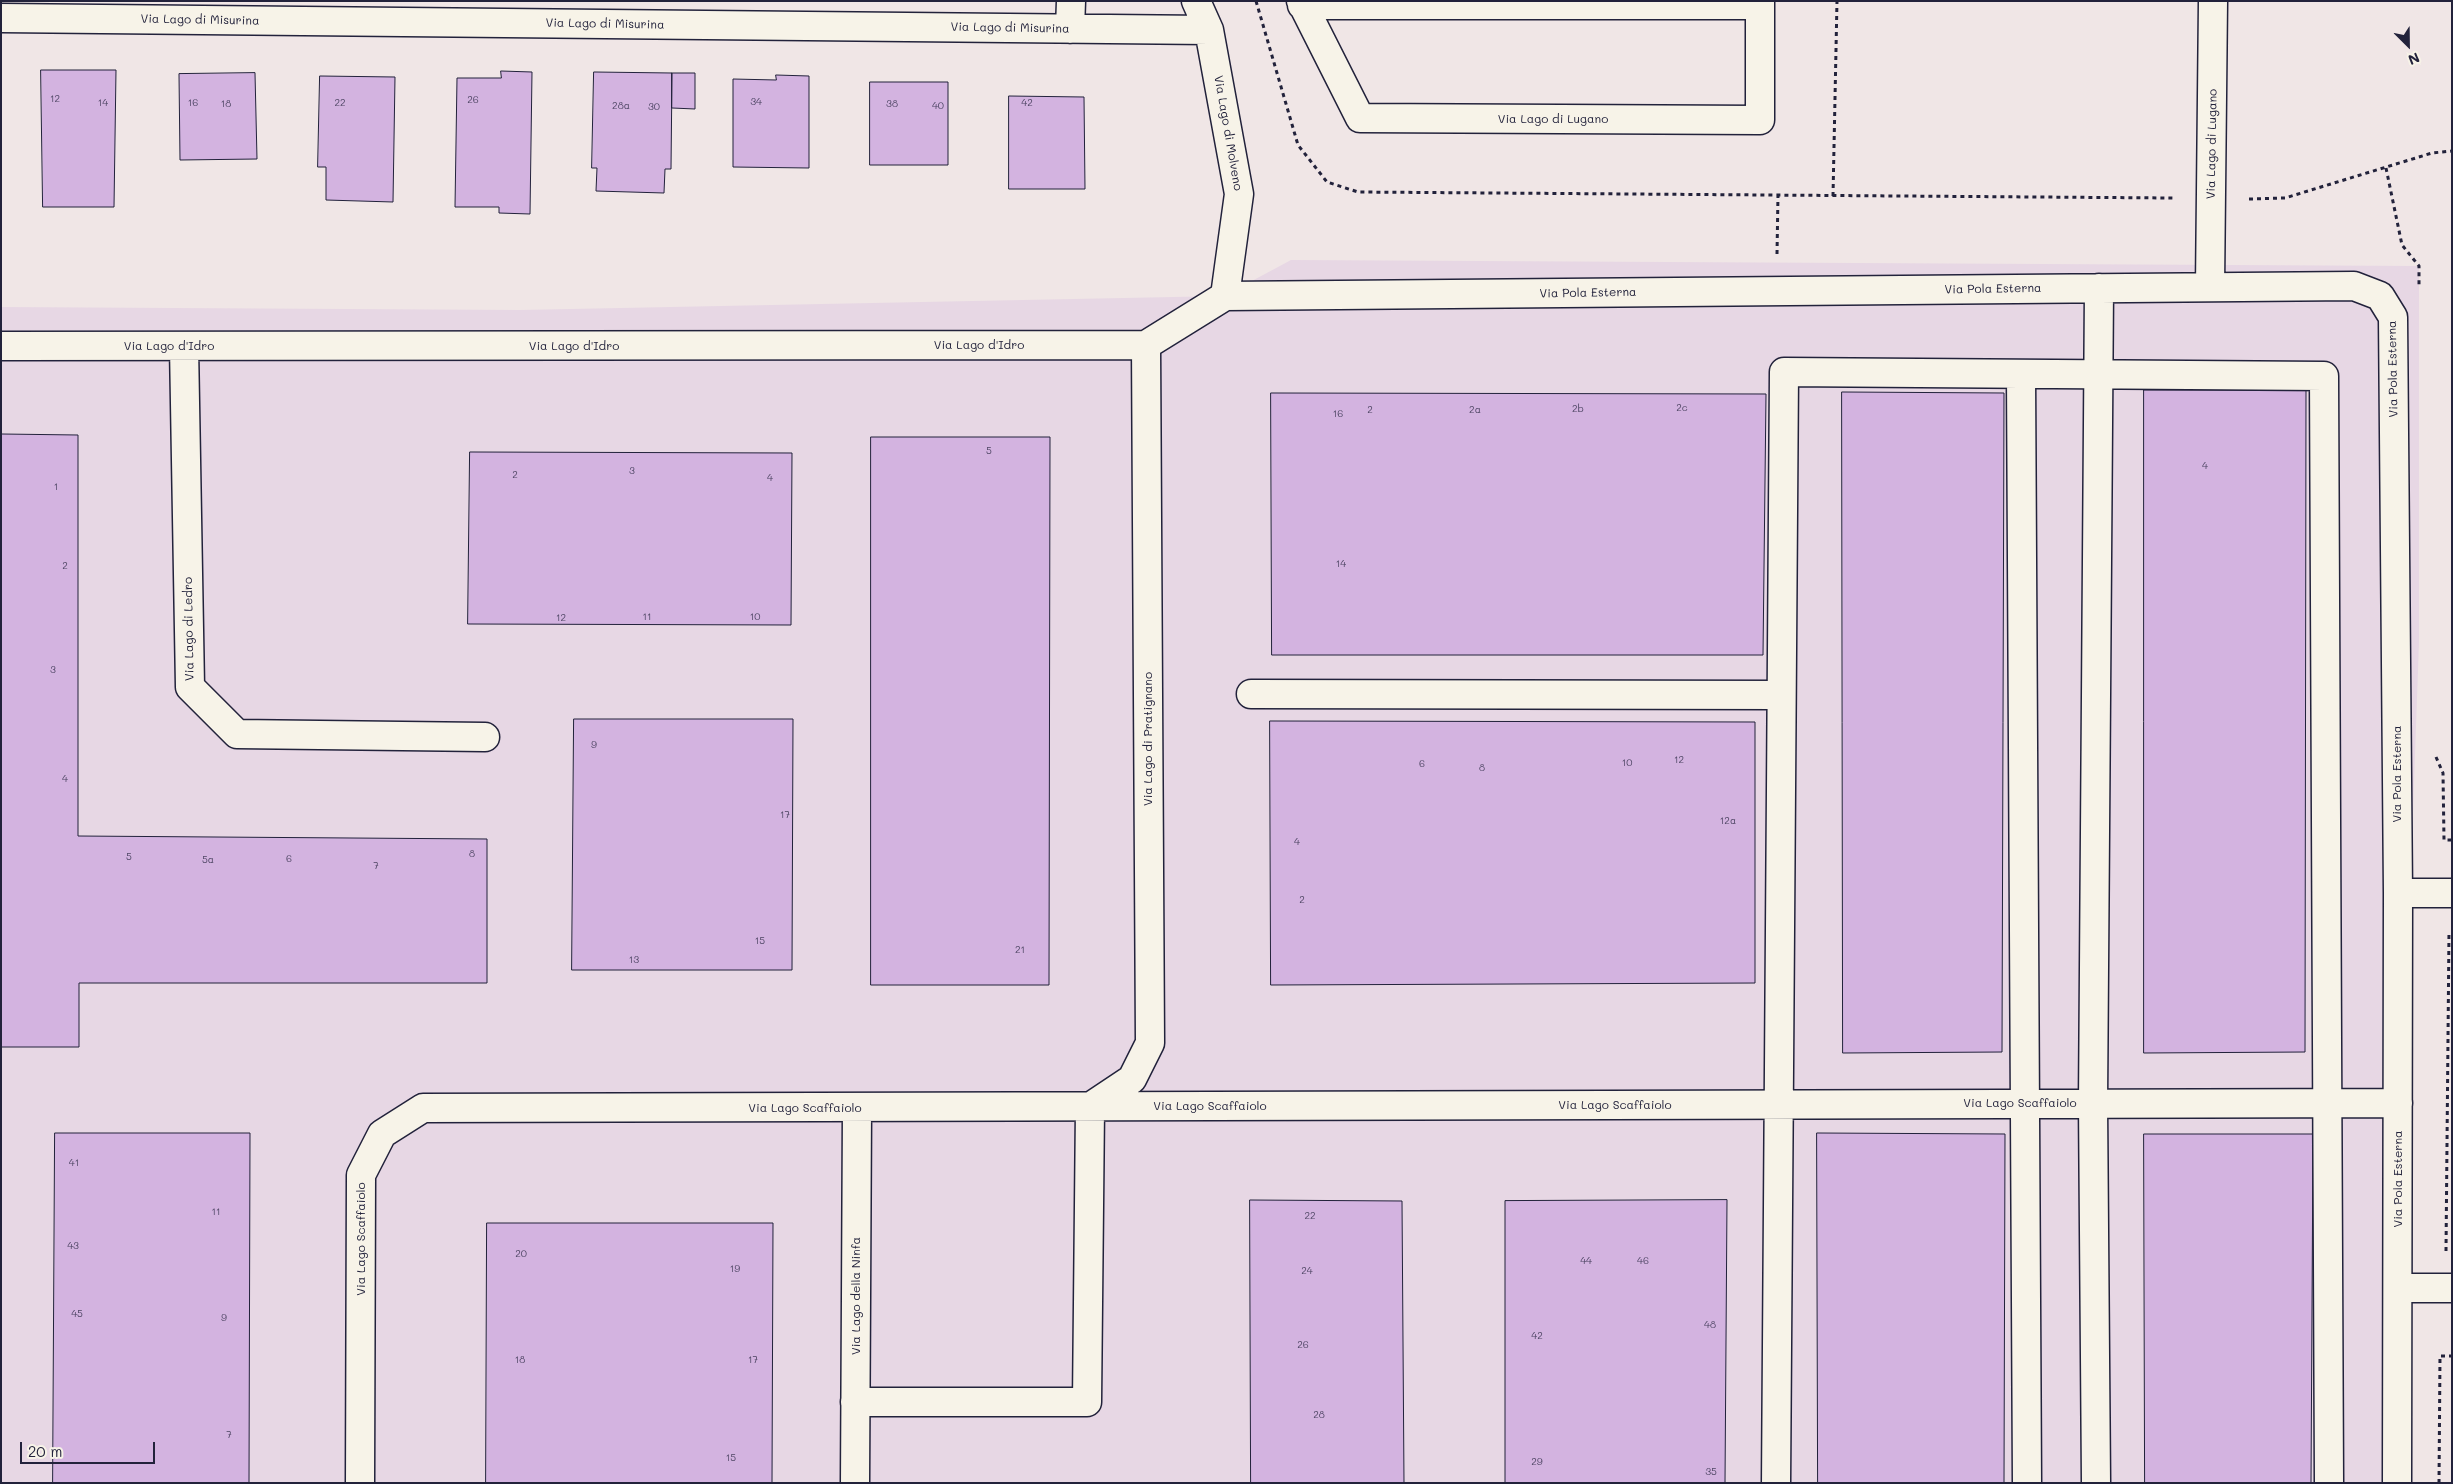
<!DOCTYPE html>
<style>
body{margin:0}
#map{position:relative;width:2453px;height:1484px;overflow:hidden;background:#f0e6e6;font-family:Mali,sans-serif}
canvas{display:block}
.frame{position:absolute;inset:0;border:2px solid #22223b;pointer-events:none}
.north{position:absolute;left:2383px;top:20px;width:50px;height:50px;-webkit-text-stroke:4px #f7f3e8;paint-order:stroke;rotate:157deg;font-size:14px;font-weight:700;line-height:20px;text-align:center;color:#22223b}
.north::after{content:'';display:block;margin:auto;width:18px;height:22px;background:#22223b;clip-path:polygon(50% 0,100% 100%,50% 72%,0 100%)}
.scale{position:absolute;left:20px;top:1442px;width:135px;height:22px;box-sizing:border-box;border:2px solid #22223b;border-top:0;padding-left:6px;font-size:15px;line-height:18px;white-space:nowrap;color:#22223b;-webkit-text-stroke:4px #f7f3e8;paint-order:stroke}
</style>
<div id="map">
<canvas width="2453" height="1484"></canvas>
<div class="frame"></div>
<div class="north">N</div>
<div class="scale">20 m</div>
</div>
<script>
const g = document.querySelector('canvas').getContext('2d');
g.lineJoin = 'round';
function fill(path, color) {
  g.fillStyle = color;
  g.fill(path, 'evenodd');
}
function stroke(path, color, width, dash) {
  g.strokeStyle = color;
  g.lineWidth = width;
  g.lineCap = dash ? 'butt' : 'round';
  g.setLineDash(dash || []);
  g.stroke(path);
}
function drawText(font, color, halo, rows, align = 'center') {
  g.font = font + ' Mali,sans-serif';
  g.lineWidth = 5;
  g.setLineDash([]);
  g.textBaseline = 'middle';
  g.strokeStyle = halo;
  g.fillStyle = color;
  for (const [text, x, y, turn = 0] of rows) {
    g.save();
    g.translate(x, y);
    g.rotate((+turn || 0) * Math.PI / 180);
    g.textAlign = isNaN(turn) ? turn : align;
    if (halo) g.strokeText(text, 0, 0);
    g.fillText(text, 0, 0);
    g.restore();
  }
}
fill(new Path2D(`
 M 1291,260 L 2419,266 L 2419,642 L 2404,1066 L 2406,1483 L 1,1483 L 1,307 L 520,310 L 1224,296 Z`), '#e7d7e4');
const building = new Path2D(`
 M 41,70 L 116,70 L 114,207 L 43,207 Z
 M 501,71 L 532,72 L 530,214 L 499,213 L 499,207 L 455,207 L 457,78 L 501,78 Z
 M 594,72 L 672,73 L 671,169 L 665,169 L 664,193 L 596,191 L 597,168 L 592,168 Z
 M 255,73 L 257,159 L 180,160 L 179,74 Z
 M 672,73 L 695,73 L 695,109 L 672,108 Z
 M 776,75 L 809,76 L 809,168 L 733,167 L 733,79 L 776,80 Z
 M 320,76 L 395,77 L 393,202 L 326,200 L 326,167 L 318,167 Z
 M 870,82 L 948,82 L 948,165 L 870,165 Z
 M 1009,96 L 1084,97 L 1085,189 L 1009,189 Z
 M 2144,390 L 2306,390 L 2305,1052 L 2144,1053 Z
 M 1842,392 L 2004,393 L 2002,1052 L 1843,1053 Z
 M 1271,393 L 1766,394 L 1763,655 L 1272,655 Z
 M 1,434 L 78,435 L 78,836 L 487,839 L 487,983 L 79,983 L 79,1047 L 1,1047 Z
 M 871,437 L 1050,437 L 1049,985 L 871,985 Z
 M 470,452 L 792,453 L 791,625 L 468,624 Z
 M 574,719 L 793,719 L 792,970 L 572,970 Z
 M 1270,721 L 1755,722 L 1755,983 L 1271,985 Z
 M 55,1133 L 250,1133 L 249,1483 L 53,1483 Z
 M 1817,1133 L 2005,1134 L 2004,1483 L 1818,1483 Z
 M 2144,1134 L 2313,1134 L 2311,1483 L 2145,1483 Z
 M 1250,1200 L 1402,1201 L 1404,1483 L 1251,1483 Z
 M 1727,1200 L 1725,1483 L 1505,1483 L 1505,1201 Z
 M 487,1223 L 773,1223 L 772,1483 L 486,1483 Z`);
fill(building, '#d3b3e0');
stroke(building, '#22223b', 1);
const minor = new Path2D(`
 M 1301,1 L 1360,118 L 1760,120 L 1760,1
 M 1302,5 L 1760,5
 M 1,18 L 1209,30
 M 1070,29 L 1071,1
 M 2210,287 L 2213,1
 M 1225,296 L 2354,286 L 2380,296 L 2393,317 L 2398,893 L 2397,1483
 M 1146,345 L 1225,296 L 1239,194 L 1209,30 L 1196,1
 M 1,346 L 1146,345
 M 184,346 L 190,687 L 237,734 L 485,737
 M 2021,374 L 2027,1483
 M 1251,694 L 1781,695
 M 2398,893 L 2452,893
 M 1090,1107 L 1132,1079 L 1150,1043 L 1146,345
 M 2398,1288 L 2452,1288
 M 855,1402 L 1087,1402 L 1090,1107
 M 360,1483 L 361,1175 L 382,1134 L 423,1108 L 2398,1103
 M 855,1483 L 857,1109
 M 1776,1483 L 1784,372 L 2324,376 L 2329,1483
 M 2096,1483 L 2093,1103 L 2099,288`);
stroke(minor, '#22223b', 31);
stroke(new Path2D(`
 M 1256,1 L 1298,145 L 1327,182 L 1358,192 L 2173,198
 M 2386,168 L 2402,245 L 2419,266 L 2419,285
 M 1833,196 L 1837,1
 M 2249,199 L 2285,198 L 2432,153 L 2452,151
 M 1777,254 L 1778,195
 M 2436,757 L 2443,773 L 2444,840 L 2452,840
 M 2446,1251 L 2449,932
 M 2439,1483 L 2440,1356 L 2452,1356`), '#22223b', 3, [4, 4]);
stroke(minor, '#f7f3e8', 28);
drawText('10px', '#4e4664', null, [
 ["12",55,99],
 ["26",473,100],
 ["34",756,102],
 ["14",103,103],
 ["16",193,103],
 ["22",340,103],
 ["42",1027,103],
 ["18",226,104],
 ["38",892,104],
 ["28a",621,106],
 ["40",938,106],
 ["30",654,107],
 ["2c",1682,408],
 ["2b",1578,409],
 ["2",1370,410],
 ["2a",1475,410],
 ["16",1338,414],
 ["5",989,451],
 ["4",2205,466],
 ["3",632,471],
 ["2",515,475],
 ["4",770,478],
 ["1",56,487],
 ["14",1341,564],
 ["2",65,566],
 ["11",647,617],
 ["10",755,617],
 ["12",561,618],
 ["3",53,670],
 ["9",594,745],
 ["12",1679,760],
 ["10",1627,763],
 ["6",1422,764],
 ["8",1482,768],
 ["4",65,779],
 ["17",785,815],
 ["12a",1728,821],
 ["4",1297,842],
 ["8",472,854],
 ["5",129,857],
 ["6",289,859],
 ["5a",208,860],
 ["7",376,866],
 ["2",1302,900],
 ["15",760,941],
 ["21",1020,950],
 ["13",634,960],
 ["41",74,1163],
 ["11",216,1212],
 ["22",1310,1216],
 ["43",73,1246],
 ["20",521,1254],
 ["44",1586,1261],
 ["46",1643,1261],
 ["19",735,1269],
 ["24",1307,1271],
 ["45",77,1314],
 ["9",224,1318],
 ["48",1710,1325],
 ["42",1537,1336],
 ["26",1303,1345],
 ["18",520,1360],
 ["17",753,1360],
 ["28",1319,1415],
 ["7",229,1435],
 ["15",731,1458],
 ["29",1537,1462],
 ["35",1711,1472]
]);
drawText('12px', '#22223b', '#f7f3e8', [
 ["Via Lago di Misurina",200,20,1],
 ["Via Lago di Misurina",605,24,1],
 ["Via Lago di Misurina",1010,28,1],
 ["Via Lago di Lugano",1553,119],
 ["Via Lago di Molveno",1228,133,80],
 ["Via Lago di Lugano",2212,144,-89],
 ["Via Pola Esterna",1993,289,-1],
 ["Via Pola Esterna",1588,293,-1],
 ["Via Lago d'Idro",979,345],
 ["Via Lago d'Idro",169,346],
 ["Via Lago d'Idro",574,346],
 ["Via Pola Esterna",2393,369,-91],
 ["Via Lago di Ledro",189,629,-91],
 ["Via Lago di Pratignano",1148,739,-90],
 ["Via Pola Esterna",2397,774,-90],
 ["Via Lago Scaffaiolo",2020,1103],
 ["Via Lago Scaffaiolo",1615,1105],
 ["Via Lago Scaffaiolo",1210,1106],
 ["Via Lago Scaffaiolo",805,1108],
 ["Via Pola Esterna",2398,1179,-90],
 ["Via Lago Scaffaiolo",361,1239,-90],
 ["Via Lago della Ninfa",856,1296,-90]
]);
</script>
